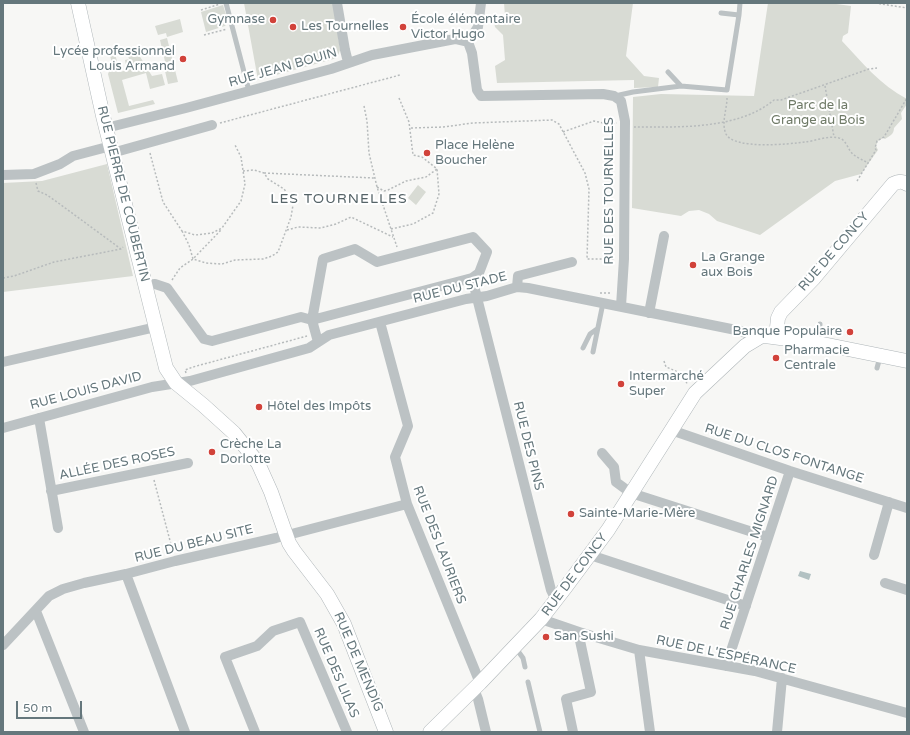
<!DOCTYPE html>
<meta charset="utf-8">
<style>
body{margin:0}
#map{position:relative;width:910px;height:735px;overflow:hidden;background:#f7f7f5;font-family:"Varela Round",sans-serif}
canvas{display:block}
.frame{position:absolute;inset:0;border:4px solid #65777c;pointer-events:none}
.scale{position:absolute;left:16px;top:701px;width:66px;height:18px;box-sizing:border-box;border:2px solid #65777c;border-top:0;padding-left:5px;font-size:12px;line-height:14px;white-space:nowrap;color:#65777c;-webkit-text-stroke:3px #fff;paint-order:stroke}
</style>
<div id="map">
<canvas width="910" height="735"></canvas>
<div class="frame"></div>
<div class="scale">50 m</div>
</div>
<script>
const g = document.querySelector('canvas').getContext('2d');
g.lineJoin = 'round';
function fill(path, color) {
  g.fillStyle = color;
  g.fill(path, 'evenodd');
}
function stroke(path, color, width, dash) {
  g.strokeStyle = color;
  g.lineWidth = width;
  g.lineCap = dash ? 'butt' : 'round';
  g.setLineDash(dash || []);
  g.stroke(path);
}
function drawText(font, color, halo, rows, align = 'center') {
  g.font = font + ' "Varela Round",sans-serif';
  g.lineWidth = 4;
  g.setLineDash([]);
  g.textBaseline = 'middle';
  g.strokeStyle = halo;
  g.fillStyle = color;
  for (const [text, x, y, turn = 0] of rows) {
    g.save();
    g.translate(x, y);
    g.rotate((+turn || 0) * Math.PI / 180);
    g.textAlign = isNaN(turn) ? turn : align;
    if (halo) g.strokeText(text, 0, 0);
    g.fillText(text, 0, 0);
    g.restore();
  }
}
fill(new Path2D(`
 M 244,3 L 334,3 L 340,50 L 337,58 L 258,80 Z
 M 504,3 L 633,3 L 626,56 L 644,76 L 659,78 L 658,87 L 634,88 L 634,80 L 497,83 L 495,66 L 505,60 L 503,35 L 495,27 L 494,22 L 505,16 Z
 M 768,3 L 829,3 L 851,6 L 848,33 L 843,36 L 842,41 C 862,62 880,85 907,99 L 907,104 L 901,113 L 902,119 L 894,128 C 894,135 889,136 885,139 L 883,138 L 878,141 L 876,146 L 878,150 L 861,174 L 835,181 L 760,235 L 717,221 L 709,214 L 699,210 L 689,211 L 681,216 L 632,208 L 633,97 L 661,94 L 754,96 Z
 M 223,5 L 228,21 L 225,26 L 206,32 L 201,12 Z
 M 180,19 L 183,32 L 167,37 L 166,33 L 158,35 L 155,26 Z
 M 167,38 L 178,82 L 168,84 L 165,71 L 167,70 L 160,40 Z
 M 134,47 L 152,76 L 162,74 L 165,85 L 150,89 L 146,73 L 122,80 L 129,106 L 153,100 L 155,104 L 118,113 L 108,74 L 112,64 L 110,55 L 115,54 L 120,72 L 127,70 L 125,60 L 129,59 L 126,49 Z
 M 107,164 L 133,276 L 3,292 L 3,183 L 42,181 Z
 M 418,185 L 426,192 L 416,205 L 408,198 Z`), '#d8dbd4');
fill(new Path2D(`
 M 800,571 L 811,574 L 809,580 L 798,576 Z`), '#b2c1c2');
const secondary = new Path2D(`
 M 78,3 L 103,116 L 166,368 L 176,383 L 203,405 L 234,433 L 258,463 L 271,492 L 289,543 L 294,551 L 327,594 L 344,624 L 386,732
 M 776,337 L 778,318 L 781,312 L 814,278 L 893,184 C 899,181 902,181 907,184
 M 430,732 L 480,683 L 541,619 L 565,588 L 608,530 L 695,393 L 745,346 L 760,337 L 765,336 L 818,343 L 907,361`);
stroke(secondary, '#afb6b9', 15);
stroke(new Path2D(`
 M 875,3 L 907,8
 M 201,10 L 220,4
 M 204,35 L 227,29
 M 825,86 L 834,137
 M 399,98 L 409,122 L 413,155 L 422,157 L 437,169
 M 727,98 C 727,109 721,123 726,134 C 734,150 790,144 805,142 C 815,141 829,135 839,138 C 847,140 848,151 854,155 C 858,158 863,160 868,163
 M 364,106 L 367,121 L 369,153 L 377,187 L 397,247
 M 220,123 L 400,75
 M 634,127 C 678,127 738,130 774,100 L 781,100 L 869,69 L 877,68
 M 411,128 L 443,127 L 473,123 L 552,120 L 559,124 L 585,173 L 589,189 L 587,259 L 614,259
 M 563,132 L 594,121 L 608,124 L 617,123
 M 150,153 L 163,202 L 182,231 L 195,235 L 212,233 L 222,228 L 241,201 L 245,184 L 241,157 L 235,145
 M 264,173 L 374,178
 M 857,181 L 876,150 L 875,148 L 877,141 L 884,137 L 907,98
 M 36,183 L 38,191 L 47,195 L 57,202 L 121,249
 M 377,187 L 384,191 L 388,190 L 406,181 L 426,177 L 437,169
 M 391,229 L 413,224 L 433,213 L 439,194 L 437,169
 M 287,230 L 298,227 L 321,228 L 336,224 L 351,217 L 393,237
 M 182,231 L 189,245 L 193,259 L 206,263 L 222,264 L 235,260 L 263,259 L 272,256 L 278,252 L 291,217 L 293,205 L 291,198 L 284,189 L 268,179 L 264,173 L 254,170 L 243,171
 M 3,278 L 14,276 L 54,262 L 121,249 L 123,247
 M 172,280 L 180,268 L 193,259 L 221,230
 M 600,293 L 612,293
 M 664,361 L 666,367 C 676,371 684,373 687,384
 M 186,373 L 185,370 L 193,367 L 307,336
 M 154,480 L 173,552`), '#b7bbbc', 1.5, [2, 2]);
stroke(new Path2D(`
 M 226,3 L 249,91
 M 739,15 L 740,3
 M 668,72 L 681,86
 M 615,96 L 633,92 L 681,86 L 727,90 L 739,15 L 721,13
 M 818,341 L 820,324
 M 583,348 L 590,334 L 597,329
 M 593,352 L 603,303
 M 877,368 L 880,357
 M 515,647 L 523,658 L 525,667
 M 528,682 L 540,732`), '#bcc2c4', 5);
stroke(new Path2D(`
 M 337,3 L 345,50 L 348,62
 M 481,3 L 478,27 L 468,42 L 472,53 L 477,90 L 481,96 L 603,94 L 614,96 L 621,101 L 625,121 L 624,259 L 621,306
 M 106,128 L 186,108 L 331,69 L 372,55 L 455,39 L 468,42
 M 112,153 L 212,125
 M 3,175 L 34,174 L 60,164 L 73,156 L 111,146
 M 146,285 L 155,284 L 167,288 L 204,339 L 212,341 L 301,317 L 312,320 L 323,259 L 355,249 L 377,262 L 473,237 L 487,252 L 479,273 L 472,278
 M 517,287 L 518,276 L 572,262
 M 649,313 L 664,236
 M 380,322 L 408,426 L 395,457 L 407,504 L 480,683
 M 318,342 L 312,320 L 472,278 L 551,590 L 556,600
 M 3,362 L 156,327
 M 39,418 L 58,528
 M 3,428 L 152,387 L 190,381 L 309,348 L 329,335 L 466,299 L 487,296 L 517,287 L 528,288 L 741,331 L 746,333 L 755,339
 M 671,430 L 790,471 L 907,508
 M 602,453 L 614,467 L 616,482 L 631,493 L 768,537
 M 51,491 L 188,463
 M 590,555 L 746,606
 M 874,555 L 889,502
 M 126,574 L 185,732
 M 885,583 L 907,590
 M 36,611 L 84,732
 M 541,619 L 579,632 L 639,650 L 755,671 L 907,713
 M 3,645 L 49,596 L 63,589 L 84,583 L 126,574 L 175,561 L 276,538 L 407,504
 M 639,650 L 650,732
 M 726,666 L 790,471
 M 474,689 L 478,699 L 486,732
 M 255,732 L 225,657 L 257,646 L 273,631 L 300,622 L 347,732
 M 573,732 L 566,699 L 591,692 L 579,636 L 579,632
 M 777,732 L 782,678`), '#bcc2c4', 10);
stroke(secondary, '#fff', 14);
for (const [x, y, r, color] of [
 [273,20,4,"#d1423a"],
 [293,27,4,"#d1423a"],
 [403,27,4,"#d1423a"],
 [183,59,4,"#d1423a"],
 [427,153,4,"#d1423a"],
 [693,265,4,"#d1423a"],
 [850,332,4,"#d1423a"],
 [776,358,4,"#d1423a"],
 [621,384,4,"#d1423a"],
 [259,407,4,"#d1423a"],
 [212,452,4,"#d1423a"],
 [571,514,4,"#d1423a"],
 [546,637,4,"#d1423a"]
]) {
  const dot = new Path2D();
  dot.arc(x, y, r, 0, 2 * Math.PI);
  g.fillStyle = color;
  g.fill(dot);
  stroke(dot, '#fff', 1.5);
}
drawText('13px', '#65777c', '#fff', [
 ["Gymnase",265,20,"right"],
 ["École élémentaire",411,20],
 ["Victor Hugo",411,35],
 ["Les Tournelles",301,27],
 ["Lycée professionnel",175,52,"right"],
 ["Louis Armand",175,67,"right"],
 ["Place Helène",435,146],
 ["Boucher",435,161],
 ["La Grange",701,258],
 ["aux Bois",701,273],
 ["Banque Populaire",842,332,"right"],
 ["Pharmacie",784,351],
 ["Centrale",784,366],
 ["Intermarché",629,377],
 ["Super",629,392],
 ["Hôtel des Impôts",267,407],
 ["Crèche La",220,445],
 ["Dorlotte",220,460],
 ["Sainte-Marie-Mère",579,514],
 ["San Sushi",554,637]
], 'left');
drawText('13px', '#65777c', '#fff', [
 ["RUE JEAN BOUIN",283,68,-16],
 ["RUE DES TOURNELLES",610,191,-90],
 ["RUE PIERRE DE COUBERTIN",123,194,76],
 ["RUE DE CONCY",834,252,-49],
 ["RUE DU STADE",460,288,-14],
 ["RUE LOUIS DAVID",86,391,-15],
 ["RUE DES PINS",528,446,76],
 ["RUE DU CLOS FONTANGE",784,454,18],
 ["ALLÉE DES ROSES",117,464,-12],
 ["RUE DU BEAU SITE",194,544,-14],
 ["RUE DES LAURIERS",439,545,69],
 ["RUE CHARLES MIGNARD",750,553,-72],
 ["RUE DE CONCY",575,575,-53],
 ["RUE DE L'ESPÉRANCE",726,655,12],
 ["RUE DE MENDIG",358,662,67],
 ["RUE DES LILAS",336,673,67]
]);
drawText('13px', '#6f7a67', '#fff', [
 ["Parc de la",818,106],
 ["Grange au Bois",818,121]
]);
g.letterSpacing = '1px';
drawText('14px', '#566468', '#fff', [
 ["LES TOURNELLES",339,199]
]);
g.letterSpacing = '0px';
</script>
